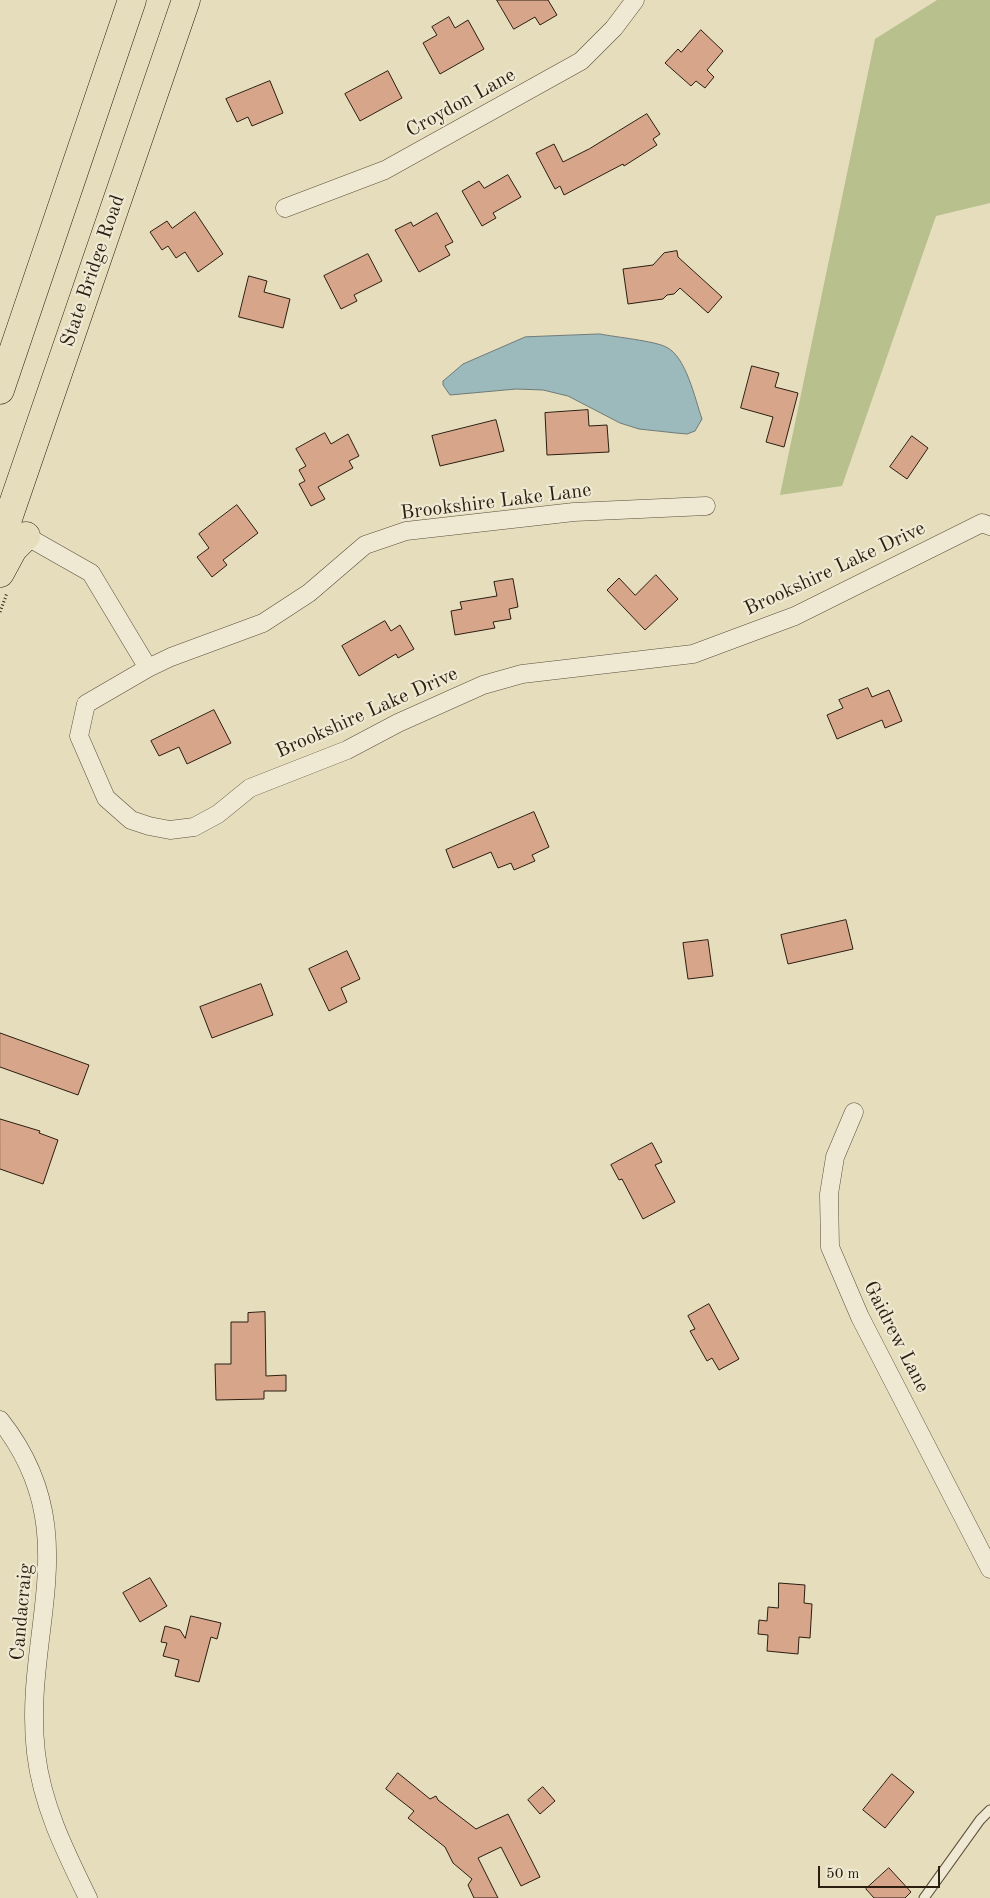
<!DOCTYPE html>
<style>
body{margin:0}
#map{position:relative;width:990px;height:1898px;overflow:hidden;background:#e6ddbc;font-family:"Old Standard TT",serif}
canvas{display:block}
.scale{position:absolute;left:818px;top:1866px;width:122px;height:22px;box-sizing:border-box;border:2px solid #2b1d10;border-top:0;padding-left:6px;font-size:15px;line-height:18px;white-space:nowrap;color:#2b1d10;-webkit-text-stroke:4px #efe9d3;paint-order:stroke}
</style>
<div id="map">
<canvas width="990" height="1898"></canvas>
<div class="scale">50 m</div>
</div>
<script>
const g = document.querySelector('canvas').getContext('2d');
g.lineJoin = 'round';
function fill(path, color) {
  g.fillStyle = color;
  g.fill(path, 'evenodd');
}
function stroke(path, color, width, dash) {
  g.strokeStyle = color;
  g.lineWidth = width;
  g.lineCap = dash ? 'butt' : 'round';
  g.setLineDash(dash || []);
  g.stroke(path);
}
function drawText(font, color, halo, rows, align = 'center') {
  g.font = font + ' "Old Standard TT",serif';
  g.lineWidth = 4.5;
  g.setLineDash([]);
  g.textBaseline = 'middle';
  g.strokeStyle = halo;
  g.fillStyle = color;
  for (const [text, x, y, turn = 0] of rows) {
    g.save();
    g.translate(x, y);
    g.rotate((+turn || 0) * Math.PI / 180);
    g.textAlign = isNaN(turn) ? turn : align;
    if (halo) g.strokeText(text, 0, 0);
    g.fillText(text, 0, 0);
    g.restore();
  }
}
fill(new Path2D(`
 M 937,0 L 990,0 L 990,203 L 936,216 L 842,486 L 780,495 L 875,39 Z`), '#b8c08e');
const water = new Path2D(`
 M 600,334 C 615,337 655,341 666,347 C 686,356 695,399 702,419 L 695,431 L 687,434 L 676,433 L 639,429 L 620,423 L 568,396 L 543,390 L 516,389 L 450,395 L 443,385 L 443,381 L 463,364 L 525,337 Z`);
fill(water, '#9cb9bc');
stroke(water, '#6f7b77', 1);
const building = new Path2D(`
 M 497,0 L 548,0 L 557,15 L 540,25 L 535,17 L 514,29 Z
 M 449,17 L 455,28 L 468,20 L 484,49 L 440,74 L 423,43 L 437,35 L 432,27 Z
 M 701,30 L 723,51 L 707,70 L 714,77 L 705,88 L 696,81 L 691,86 L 665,63 L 678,49 L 681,52 Z
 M 388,71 L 402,98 L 360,121 L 345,94 Z
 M 270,81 L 283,113 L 252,126 L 248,117 L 237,122 L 226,99 Z
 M 647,114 L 660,134 L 653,139 L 657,145 L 624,166 L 623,164 L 564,195 L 560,186 L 555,189 L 536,153 L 554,144 L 563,162 L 589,149 Z
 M 508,175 L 521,197 L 493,213 L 496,218 L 482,226 L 462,191 L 479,181 L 484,188 Z
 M 195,212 L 223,254 L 198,272 L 185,252 L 176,258 L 168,246 L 162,250 L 150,232 L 167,221 L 172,228 Z
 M 437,213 L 453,242 L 445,246 L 450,255 L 419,272 L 395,230 L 411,222 L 413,226 Z
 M 677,251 L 678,257 L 722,297 L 708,313 L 680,288 L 674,294 L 667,295 L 663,299 L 628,304 L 623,269 L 653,265 L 664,253 Z
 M 368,254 L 382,281 L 354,295 L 357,301 L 341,309 L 324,276 Z
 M 249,276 L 267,281 L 264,292 L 290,299 L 283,328 L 239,317 Z
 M 752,366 L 779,373 L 775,387 L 798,393 L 784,447 L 766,442 L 773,417 L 741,408 Z
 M 588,410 L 589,426 L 607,425 L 609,452 L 547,455 L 545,413 Z
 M 496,420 L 504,451 L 440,466 L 432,436 Z
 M 325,433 L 331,444 L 348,434 L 359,456 L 349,461 L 353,468 L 318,487 L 325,499 L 311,506 L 299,484 L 305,481 L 299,470 L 306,466 L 296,449 Z
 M 912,436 L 928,448 L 907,479 L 890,467 Z
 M 237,505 L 258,533 L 223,560 L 227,565 L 212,577 L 197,557 L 209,548 L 199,534 Z
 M 656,575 L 678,599 L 645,630 L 607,590 L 619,578 L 635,595 Z
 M 513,579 L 518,607 L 509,609 L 511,619 L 493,622 L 495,628 L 455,635 L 451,611 L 462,609 L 460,602 L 497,596 L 494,582 Z
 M 385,621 L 391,631 L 400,625 L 414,649 L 398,658 L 396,654 L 359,676 L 342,646 Z
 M 868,688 L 872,697 L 889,690 L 902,721 L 885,728 L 882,720 L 837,739 L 827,715 L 843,708 L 839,700 Z
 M 214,710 L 231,743 L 187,764 L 179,747 L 159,756 L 151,741 Z
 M 534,812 L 549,847 L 532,855 L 535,861 L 514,870 L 511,863 L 498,868 L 491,852 L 453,868 L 446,850 Z
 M 846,920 L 853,949 L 788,964 L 781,935 Z
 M 708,940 L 713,976 L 688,979 L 683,943 Z
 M 347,951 L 360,979 L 341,988 L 347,1002 L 329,1011 L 309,969 Z
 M 261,984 L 273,1015 L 212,1038 L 200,1007 Z
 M 0,1033 L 89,1065 L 78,1095 L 0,1067 Z
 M 0,1119 L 40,1131 L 39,1133 L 58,1140 L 43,1184 L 0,1169 Z
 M 652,1143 L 662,1162 L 655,1165 L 675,1202 L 643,1219 L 622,1179 L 619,1180 L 611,1165 Z
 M 709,1304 L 739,1359 L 719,1370 L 712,1358 L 707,1361 L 690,1331 L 695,1329 L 688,1316 Z
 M 265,1312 L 266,1376 L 286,1375 L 286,1391 L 264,1391 L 264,1399 L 216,1400 L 215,1364 L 231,1364 L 231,1322 L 248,1322 L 248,1313 Z
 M 150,1578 L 167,1606 L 140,1622 L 123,1593 Z
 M 779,1583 L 805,1585 L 804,1603 L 812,1604 L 810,1638 L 799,1637 L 798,1654 L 767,1651 L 768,1635 L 758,1634 L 759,1620 L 767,1621 L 768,1607 L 778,1608 Z
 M 191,1616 L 221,1623 L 217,1639 L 211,1637 L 199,1682 L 175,1676 L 179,1660 L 163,1656 L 167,1643 L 161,1642 L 165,1626 L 180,1630 L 185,1638 Z
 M 398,1773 L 430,1799 L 436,1796 L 438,1800 L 476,1829 L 508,1814 L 540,1877 L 521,1886 L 501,1847 L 478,1858 L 498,1898 L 474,1898 L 468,1885 L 472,1879 L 453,1863 L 445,1847 L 408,1818 L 414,1811 L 386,1789 Z
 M 892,1774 L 914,1792 L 885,1828 L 863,1810 Z
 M 543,1787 L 555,1801 L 540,1814 L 528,1800 Z
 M 889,1868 L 911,1892 L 905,1898 L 874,1898 L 866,1889 Z`);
fill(building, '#d7a68a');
stroke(building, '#2b1d10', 1);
const lane = new Path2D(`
 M 924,1898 L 980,1820 L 990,1810`);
const street = new Path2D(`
 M 285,208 L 385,170 L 581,61 L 614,28 L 635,0
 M 17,531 L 91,573 L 148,668 L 86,704 L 79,736 L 106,798 L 131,820 L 149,826 L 170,830 L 194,827 L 218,814 L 250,788 L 347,750 L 398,723 L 483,685 L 522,674 L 693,654 L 795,616 L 982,523 L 990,526
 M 148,668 L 171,657 L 263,623 L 309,593 L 365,545 L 406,531 L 574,512 L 706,506
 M 854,1112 L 835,1157 L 829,1194 L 830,1247 L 860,1317 L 990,1569
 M 0,1420 C 89,1532 22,1632 36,1753 C 42,1805 65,1851 88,1898`);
const highway = new Path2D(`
 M 0,390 L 132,0
 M 0,542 L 186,0
 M 0,573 L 13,549 L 26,536`);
stroke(lane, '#5a4d3b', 11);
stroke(street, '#5a4d3b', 19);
stroke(highway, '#2b1d10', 29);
stroke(new Path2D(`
 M 0,612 L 7,593`), '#2b1d10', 3, [1, 2.5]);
stroke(lane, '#efe9d3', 9);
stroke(street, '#efe9d3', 18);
stroke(highway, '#e6ddbc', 28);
drawText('20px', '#2b1d10', '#efe9d3', [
 ["Croydon Lane",461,103,-29],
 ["State Bridge Road",93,271,-71],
 ["Brookshire Lake Lane",496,502,-7],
 ["Brookshire Lake Drive",835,569,-25],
 ["Brookshire Lake Drive",367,713,-24],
 ["Gaidrew Lane",896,1337,63],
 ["Candacraig",22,1612,-85]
]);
</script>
